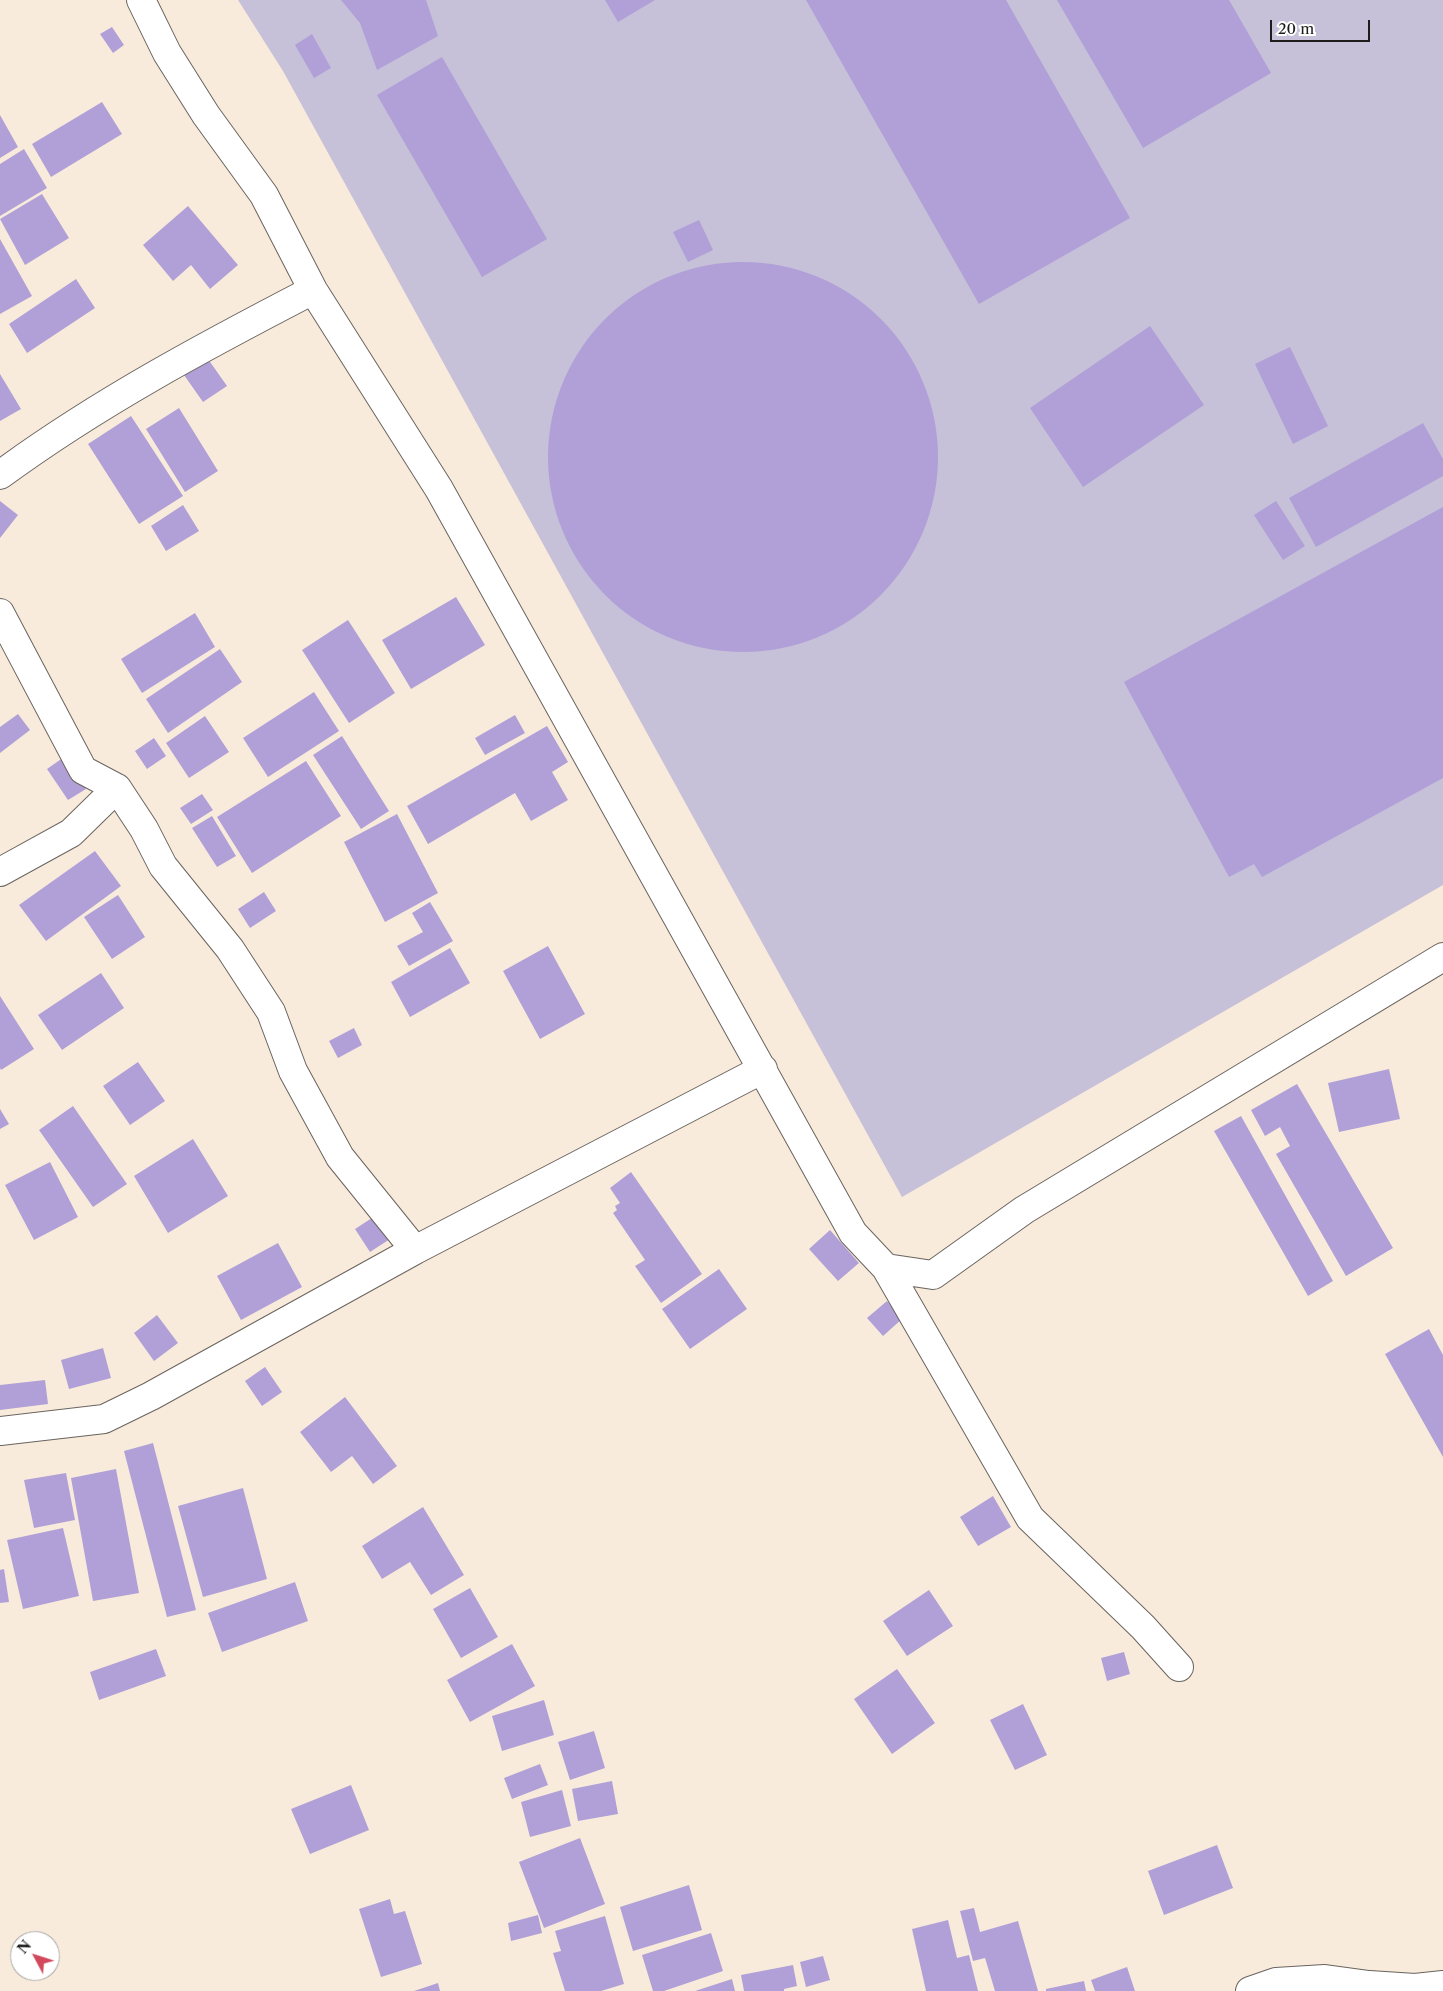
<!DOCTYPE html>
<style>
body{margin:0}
#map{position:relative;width:1443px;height:1991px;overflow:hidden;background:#f9ebdb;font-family:"Libre Caslon Text",serif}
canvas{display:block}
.north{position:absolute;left:10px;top:1931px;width:50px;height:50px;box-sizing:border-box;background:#fff;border:1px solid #a4a4a4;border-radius:50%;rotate:310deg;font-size:14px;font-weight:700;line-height:20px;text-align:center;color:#1c1c1c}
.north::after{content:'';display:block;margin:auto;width:18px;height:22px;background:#d1495b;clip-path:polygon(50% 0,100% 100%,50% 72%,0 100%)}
.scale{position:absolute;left:1270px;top:20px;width:100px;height:22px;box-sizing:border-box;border:2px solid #1c1c1c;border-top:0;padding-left:6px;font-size:15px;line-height:18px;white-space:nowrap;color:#1c1c1c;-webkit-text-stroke:4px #fff;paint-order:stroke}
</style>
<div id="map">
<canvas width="1443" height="1991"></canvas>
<div class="north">N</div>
<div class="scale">20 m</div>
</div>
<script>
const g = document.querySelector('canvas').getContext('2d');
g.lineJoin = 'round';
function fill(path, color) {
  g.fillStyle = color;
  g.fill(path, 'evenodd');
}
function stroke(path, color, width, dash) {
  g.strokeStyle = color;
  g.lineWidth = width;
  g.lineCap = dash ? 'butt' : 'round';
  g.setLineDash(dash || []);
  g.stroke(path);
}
fill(new Path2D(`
 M 238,0 L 1443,0 L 1443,885 L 902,1197 L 283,71 Z`), '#c6c0d9');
fill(new Path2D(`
 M 341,0 L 426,0 L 438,36 L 377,70 L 360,23 Z
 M 605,0 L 655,0 L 618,22 Z
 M 806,0 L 1006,0 L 1130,218 L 979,304 Z
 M 1057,0 L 1229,0 L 1271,73 L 1143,148 Z
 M 112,27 L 124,45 L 113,53 L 100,34 Z
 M 312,34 L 331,68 L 314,78 L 295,45 Z
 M 442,57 L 547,239 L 482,277 L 377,95 Z
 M 102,102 L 122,134 L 51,177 L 32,144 Z
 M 0,115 L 18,147 L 0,158 Z
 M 24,149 L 47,188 L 0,216 L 0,164 Z
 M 42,194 L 69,238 L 25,265 L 0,219 Z
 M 188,206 L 238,265 L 210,289 L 191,265 L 173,281 L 143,245 Z
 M 699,220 L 713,250 L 688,262 L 673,232 Z
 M 0,239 L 32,296 L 0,314 Z
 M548 457a195 195 0 1 1 390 0a195 195 0 1 1-390 0Z
 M 76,279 L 95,308 L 27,353 L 9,324 Z
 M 1150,326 L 1204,405 L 1083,487 L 1030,408 Z
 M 1290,347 L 1328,426 L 1293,444 L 1255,364 Z
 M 208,359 L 227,386 L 203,402 L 184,375 Z
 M 0,374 L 21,409 L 0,421 Z
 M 179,408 L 218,471 L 185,492 L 146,429 Z
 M 131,416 L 183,496 L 139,524 L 88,444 Z
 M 1423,423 L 1443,459 L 1443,476 L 1316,547 L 1289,498 Z
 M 0,501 L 18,515 L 0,538 Z
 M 1276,501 L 1305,546 L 1283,560 L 1254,515 Z
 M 183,505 L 199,531 L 166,551 L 151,526 Z
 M 1443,507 L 1443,778 L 1262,877 L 1254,864 L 1229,877 L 1124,682 Z
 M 456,597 L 485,645 L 411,689 L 382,640 Z
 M 195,613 L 215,647 L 142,693 L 121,659 Z
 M 348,620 L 395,693 L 349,723 L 302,650 Z
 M 220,649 L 242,682 L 168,733 L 146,699 Z
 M 314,692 L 339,731 L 268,777 L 243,738 Z
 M 18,714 L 30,730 L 0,753 L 0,727 Z
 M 515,715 L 525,733 L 485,755 L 475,738 Z
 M 205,716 L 229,752 L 189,778 L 166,743 Z
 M 547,726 L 568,762 L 552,772 L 568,800 L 531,821 L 515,793 L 428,844 L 407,806 Z
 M 342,736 L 389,811 L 361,829 L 313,755 Z
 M 154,738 L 166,756 L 147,769 L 135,751 Z
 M 64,757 L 86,789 L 68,800 L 47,769 Z
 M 306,761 L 341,816 L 252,873 L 217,817 Z
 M 202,794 L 213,810 L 191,824 L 180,808 Z
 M 397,814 L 438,893 L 385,922 L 344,842 Z
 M 212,816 L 236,856 L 217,867 L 192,828 Z
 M 95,851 L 121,886 L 46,941 L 19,905 Z
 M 264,892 L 276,911 L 250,928 L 238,909 Z
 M 118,895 L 145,937 L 112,959 L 84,917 Z
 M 430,902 L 453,941 L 409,966 L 397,946 L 423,932 L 412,913 Z
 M 548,946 L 585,1014 L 540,1039 L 503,971 Z
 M 450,948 L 470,983 L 410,1017 L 391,982 Z
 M 101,973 L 124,1008 L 62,1050 L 38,1015 Z
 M 0,996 L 34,1049 L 1,1070 L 0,1068 Z
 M 354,1028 L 362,1045 L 338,1058 L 329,1041 Z
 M 138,1062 L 165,1101 L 130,1125 L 103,1086 Z
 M 1389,1069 L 1400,1119 L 1339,1132 L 1328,1083 Z
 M 1297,1084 L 1393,1248 L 1346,1276 L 1276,1154 L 1290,1146 L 1280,1127 L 1265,1136 L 1251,1110 Z
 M 73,1106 L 127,1184 L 93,1207 L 39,1130 Z
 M 0,1109 L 9,1124 L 0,1129 Z
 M 1241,1116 L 1333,1281 L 1308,1296 L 1214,1131 Z
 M 193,1139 L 228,1196 L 168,1233 L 134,1176 Z
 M 50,1162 L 78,1217 L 34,1240 L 5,1185 Z
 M 631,1172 L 702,1274 L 661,1303 L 635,1266 L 645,1260 L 613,1213 L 617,1210 L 615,1206 L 620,1203 L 610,1188 Z
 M 375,1216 L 390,1239 L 370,1252 L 355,1229 Z
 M 830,1230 L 859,1263 L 838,1281 L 809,1249 Z
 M 278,1243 L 302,1287 L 241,1320 L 217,1276 Z
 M 719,1269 L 747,1309 L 690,1349 L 662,1309 Z
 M 887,1301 L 902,1319 L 883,1336 L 867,1318 Z
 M 157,1315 L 178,1343 L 154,1361 L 134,1333 Z
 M 1429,1329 L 1443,1355 L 1443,1457 L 1385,1354 Z
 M 103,1348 L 111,1378 L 69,1389 L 61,1360 Z
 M 265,1367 L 282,1392 L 262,1406 L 245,1381 Z
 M 45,1380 L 48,1404 L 0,1410 L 0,1385 Z
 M 345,1397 L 397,1466 L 373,1484 L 352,1456 L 331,1472 L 300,1432 Z
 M 153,1443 L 196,1610 L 167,1617 L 124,1451 Z
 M 116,1469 L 139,1593 L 93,1601 L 71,1478 Z
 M 66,1473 L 75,1520 L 34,1528 L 24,1480 Z
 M 243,1488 L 267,1579 L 203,1597 L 178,1506 Z
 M 993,1496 L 1011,1527 L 978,1546 L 960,1517 Z
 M 423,1507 L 464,1575 L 431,1595 L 410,1562 L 382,1579 L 362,1546 Z
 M 63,1528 L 79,1596 L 23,1609 L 7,1540 Z
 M 4,1569 L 9,1602 L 0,1603 L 0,1570 Z
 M 295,1582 L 308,1621 L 222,1652 L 208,1613 Z
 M 470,1588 L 498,1637 L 461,1658 L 433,1609 Z
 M 929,1590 L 953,1626 L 907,1656 L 883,1621 Z
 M 512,1644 L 535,1686 L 470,1722 L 447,1680 Z
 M 156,1649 L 166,1676 L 99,1700 L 90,1672 Z
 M 1124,1652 L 1130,1674 L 1107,1681 L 1101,1658 Z
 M 897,1669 L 935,1723 L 892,1754 L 854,1699 Z
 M 544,1700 L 554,1735 L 502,1751 L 492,1716 Z
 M 1023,1704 L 1047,1755 L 1015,1770 L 990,1720 Z
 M 594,1731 L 605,1768 L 570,1780 L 558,1742 Z
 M 540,1764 L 548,1785 L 512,1799 L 504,1778 Z
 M 612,1781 L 618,1814 L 578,1821 L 572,1789 Z
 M 351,1785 L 369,1830 L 310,1854 L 291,1809 Z
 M 562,1790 L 571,1826 L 530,1837 L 521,1802 Z
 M 580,1838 L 605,1904 L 544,1928 L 519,1862 Z
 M 1217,1845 L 1233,1888 L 1164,1915 L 1148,1871 Z
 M 689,1885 L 702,1930 L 633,1951 L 620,1907 Z
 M 390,1899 L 394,1914 L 405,1911 L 422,1964 L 381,1977 L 359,1909 Z
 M 974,1908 L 980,1932 L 1018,1921 L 1038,1991 L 995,1991 L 985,1958 L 973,1961 L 960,1911 Z
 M 538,1915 L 542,1933 L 511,1941 L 508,1923 Z
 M 605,1916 L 624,1984 L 601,1991 L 565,1991 L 553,1953 L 561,1951 L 555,1931 Z
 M 948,1920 L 957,1958 L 969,1955 L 978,1991 L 926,1991 L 912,1929 Z
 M 711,1933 L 723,1971 L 664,1991 L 653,1991 L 642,1955 Z
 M 823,1956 L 830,1980 L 806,1987 L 800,1962 Z
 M 793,1965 L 797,1986 L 784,1989 L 784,1991 L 744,1991 L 741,1975 Z
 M 1127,1967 L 1135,1991 L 1095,1991 L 1091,1980 Z
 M 732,1979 L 735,1991 L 695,1991 Z
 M 1084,1981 L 1086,1991 L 1046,1991 L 1046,1989 Z
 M 438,1983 L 440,1991 L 414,1991 Z`), '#b0a0d7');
const street = new Path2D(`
 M 141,0 L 167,53 L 206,115 L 264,195 L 313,290 L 439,489 L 853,1233 L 886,1268 L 1030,1518 L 1143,1627 L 1179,1667
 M 0,475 C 98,403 205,346 313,290
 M 0,613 L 83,770 L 117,788 L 144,829 L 163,866 L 230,949 L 271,1012 L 293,1071 L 340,1157 L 415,1250
 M 0,872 L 71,833 L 117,788
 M 886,1268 L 933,1275 L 1024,1210 L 1443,957
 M 0,1431 L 104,1419 L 151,1396 L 415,1250 L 763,1069
 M 1250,1991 L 1276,1982 L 1325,1979 L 1369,1985 L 1415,1988 L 1443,1985`);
stroke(street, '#69645f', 30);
stroke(street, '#fff', 28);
</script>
